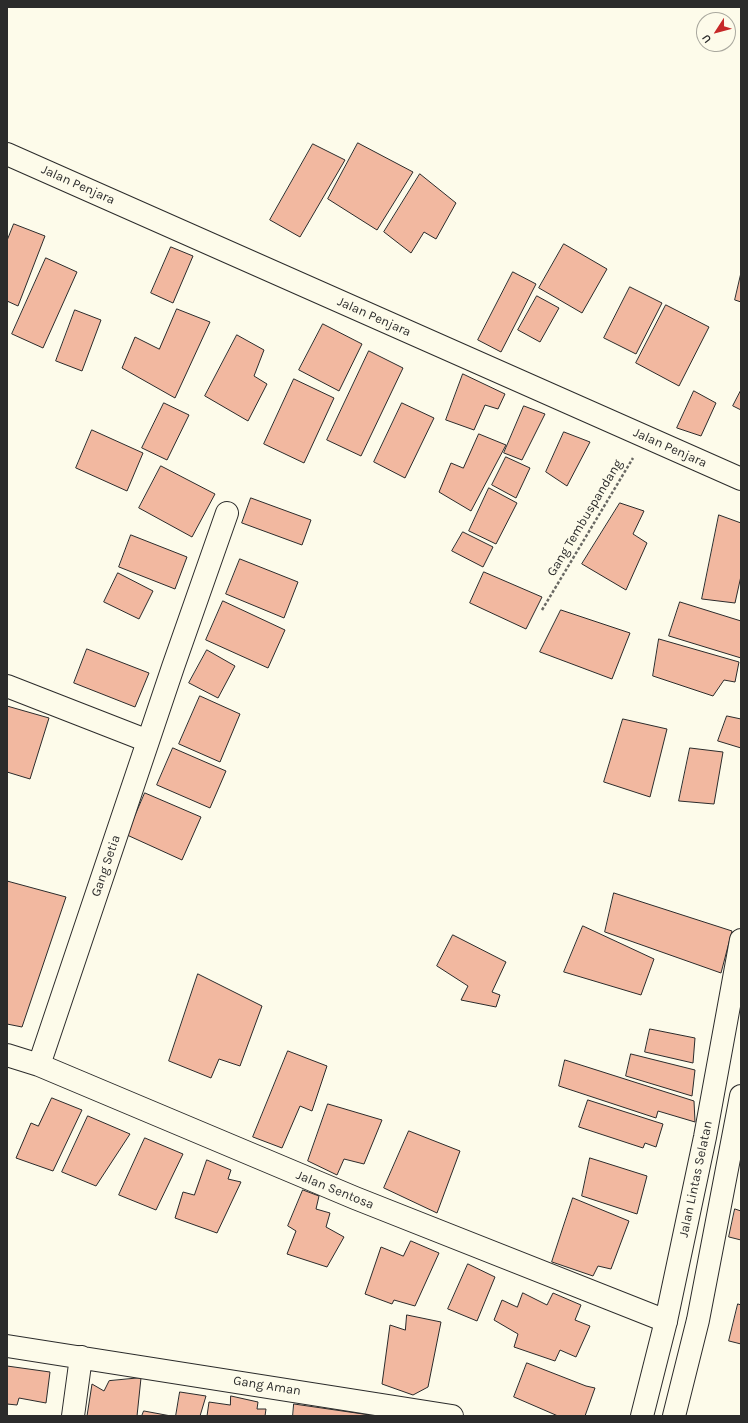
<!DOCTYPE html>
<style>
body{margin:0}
#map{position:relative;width:748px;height:1423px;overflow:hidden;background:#fdfbea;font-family:Karla,sans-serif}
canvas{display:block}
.frame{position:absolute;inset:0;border:8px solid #2b2b2b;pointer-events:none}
.north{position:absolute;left:696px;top:12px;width:40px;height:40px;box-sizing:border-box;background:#fdfbea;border:1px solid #a9a89e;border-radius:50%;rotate:234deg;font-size:11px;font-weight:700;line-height:16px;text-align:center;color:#2b2b2b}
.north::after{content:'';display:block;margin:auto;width:14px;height:18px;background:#c62828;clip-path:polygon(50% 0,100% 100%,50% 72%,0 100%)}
</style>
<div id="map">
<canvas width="748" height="1423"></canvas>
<div class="frame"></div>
<div class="north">U</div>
</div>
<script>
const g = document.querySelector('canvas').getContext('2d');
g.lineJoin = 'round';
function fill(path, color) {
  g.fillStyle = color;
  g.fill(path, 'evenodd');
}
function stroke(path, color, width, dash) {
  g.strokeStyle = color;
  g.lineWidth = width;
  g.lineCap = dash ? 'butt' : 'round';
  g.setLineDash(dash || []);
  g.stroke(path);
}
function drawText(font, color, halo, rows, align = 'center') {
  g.font = font + ' Karla,sans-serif';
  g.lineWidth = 3;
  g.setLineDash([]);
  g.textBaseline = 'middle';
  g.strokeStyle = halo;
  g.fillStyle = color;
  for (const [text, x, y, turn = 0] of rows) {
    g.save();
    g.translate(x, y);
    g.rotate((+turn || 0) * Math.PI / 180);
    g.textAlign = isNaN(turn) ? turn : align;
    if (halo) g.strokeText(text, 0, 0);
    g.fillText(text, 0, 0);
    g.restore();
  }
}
const building = new Path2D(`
 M 358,143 L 413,172 L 377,230 L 328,199 Z
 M 313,144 L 345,160 L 300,237 L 270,220 Z
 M 420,174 L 456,203 L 436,239 L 424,232 L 411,253 L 384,232 Z
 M 14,224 L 45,236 L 18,306 L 7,301 L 7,241 Z
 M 564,244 L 607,269 L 582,313 L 539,288 Z
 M 171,247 L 193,256 L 173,303 L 151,293 Z
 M 46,258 L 77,272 L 43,348 L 12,334 Z
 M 513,272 L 536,284 L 501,352 L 478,340 Z
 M 741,273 L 741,302 L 735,300 Z
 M 630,287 L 662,303 L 636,354 L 604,338 Z
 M 537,296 L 559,308 L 540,342 L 518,330 Z
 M 666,305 L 709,327 L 679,386 L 636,363 Z
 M 177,309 L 210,322 L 175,398 L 122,368 L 135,337 L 159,349 Z
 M 75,310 L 101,320 L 82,371 L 56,361 Z
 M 323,324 L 362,344 L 339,391 L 299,370 Z
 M 237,335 L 264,350 L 254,376 L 267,384 L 248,421 L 205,396 Z
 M 369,351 L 403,368 L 361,456 L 327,440 Z
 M 463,374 L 505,394 L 498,409 L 485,405 L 474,430 L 446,420 Z
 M 294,379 L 334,398 L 304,463 L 264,444 Z
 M 741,390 L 741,410 L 733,406 Z
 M 694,391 L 716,403 L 701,436 L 677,428 Z
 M 164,403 L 189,415 L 167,460 L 142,448 Z
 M 402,403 L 434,418 L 405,478 L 374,462 Z
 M 524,406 L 545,414 L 522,460 L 504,453 Z
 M 92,430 L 143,453 L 127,491 L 76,468 Z
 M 564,432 L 590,442 L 567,486 L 546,472 Z
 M 479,434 L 506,445 L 471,511 L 439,492 L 451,463 L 463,468 Z
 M 506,457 L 530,468 L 516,498 L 492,485 Z
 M 161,466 L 215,494 L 192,537 L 139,508 Z
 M 489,488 L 517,503 L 496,544 L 469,531 Z
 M 251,498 L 311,520 L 302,545 L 242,523 Z
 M 620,503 L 644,511 L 633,534 L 647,543 L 626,590 L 582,564 Z
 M 719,515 L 741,523 L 741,576 L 735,603 L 702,599 Z
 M 463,532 L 493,547 L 483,567 L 452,551 Z
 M 131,535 L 187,557 L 175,589 L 119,567 Z
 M 240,559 L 298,582 L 284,618 L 226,594 Z
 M 484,572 L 542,597 L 526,629 L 470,603 Z
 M 118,573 L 153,591 L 139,619 L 104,602 Z
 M 223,601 L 285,630 L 268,668 L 206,640 Z
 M 680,602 L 741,621 L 741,658 L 669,636 Z
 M 561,610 L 630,633 L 612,679 L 540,652 Z
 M 659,639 L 739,662 L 735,682 L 724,680 L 713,696 L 653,676 Z
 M 87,649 L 149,673 L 135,707 L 74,683 Z
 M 207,650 L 235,666 L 218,698 L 189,683 Z
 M 200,696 L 240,714 L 220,762 L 179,744 Z
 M 7,706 L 49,718 L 30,779 L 7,772 Z
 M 727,716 L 741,719 L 741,748 L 718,741 Z
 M 623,719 L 667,729 L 650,797 L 604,782 Z
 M 173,748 L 226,771 L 210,808 L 157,785 Z
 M 690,748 L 723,752 L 714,804 L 679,801 Z
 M 145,793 L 201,817 L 182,860 L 127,835 Z
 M 7,881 L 66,897 L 22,1027 L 7,1024 Z
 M 614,893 L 732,931 L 721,973 L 605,932 Z
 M 583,926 L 654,959 L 641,995 L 564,972 Z
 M 453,935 L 506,962 L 492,992 L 500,995 L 496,1007 L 461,1000 L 468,986 L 437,966 Z
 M 198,974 L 262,1006 L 240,1066 L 219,1059 L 211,1078 L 169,1061 Z
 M 650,1029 L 695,1038 L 693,1063 L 645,1052 Z
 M 288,1051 L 327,1066 L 312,1111 L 300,1106 L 282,1148 L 253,1137 Z
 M 631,1054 L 695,1070 L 692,1096 L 626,1076 Z
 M 565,1060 L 694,1101 L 695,1122 L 658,1111 L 656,1118 L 559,1086 Z
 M 52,1098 L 82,1110 L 53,1171 L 16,1158 L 31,1123 L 38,1126 Z
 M 588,1100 L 663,1124 L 656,1147 L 645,1143 L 643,1148 L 579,1127 Z
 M 328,1104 L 382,1120 L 364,1164 L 344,1159 L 337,1175 L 308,1161 Z
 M 88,1116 L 130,1134 L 96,1186 L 62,1172 Z
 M 409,1131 L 460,1151 L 437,1213 L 384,1188 Z
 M 145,1138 L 183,1154 L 156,1210 L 119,1195 Z
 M 590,1158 L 647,1176 L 637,1214 L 582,1196 Z
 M 207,1160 L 231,1170 L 228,1179 L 241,1182 L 217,1233 L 175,1218 L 183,1192 L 194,1195 Z
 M 303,1190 L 319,1196 L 316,1209 L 330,1213 L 326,1227 L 344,1237 L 327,1267 L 287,1254 L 296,1231 L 288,1226 Z
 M 573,1198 L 629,1221 L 611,1269 L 598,1266 L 593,1276 L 552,1262 Z
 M 735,1209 L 741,1211 L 741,1240 L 729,1237 Z
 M 411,1241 L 439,1253 L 415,1306 L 394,1300 L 392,1304 L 365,1294 L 381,1247 L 403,1256 Z
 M 468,1264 L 495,1277 L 477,1321 L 448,1309 Z
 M 523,1293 L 547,1305 L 553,1293 L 581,1305 L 575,1320 L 590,1326 L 576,1357 L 560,1350 L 555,1361 L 514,1347 L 518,1334 L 494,1320 L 502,1300 L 517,1307 Z
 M 738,1304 L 741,1305 L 741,1344 L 729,1341 Z
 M 407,1315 L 441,1322 L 428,1387 L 413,1395 L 382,1384 L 390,1325 L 405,1330 Z
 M 527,1363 L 586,1386 L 595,1388 L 585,1416 L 558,1416 L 514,1397 Z
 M 7,1366 L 50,1372 L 46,1403 L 19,1398 L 17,1405 L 7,1404 Z
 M 141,1378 L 137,1416 L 87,1416 L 92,1384 L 104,1391 L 109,1381 Z
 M 180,1392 L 206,1396 L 200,1416 L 176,1416 Z
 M 231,1396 L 258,1402 L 257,1409 L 266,1409 L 265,1416 L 207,1416 L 209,1402 L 230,1405 Z
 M 294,1404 L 377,1416 L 293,1416 Z
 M 144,1411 L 171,1416 L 142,1416 Z`);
fill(building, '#f2b8a0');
stroke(building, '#2b2b2b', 1);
const street = new Path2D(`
 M 7,154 L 741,479
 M 7,686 L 148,741
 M 7,1055 L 39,1065 L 355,1198 L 666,1321
 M 39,1065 L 173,667 L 227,513
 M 7,1346 L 452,1416
 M 73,1416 L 81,1357`);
const highway = new Path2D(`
 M 642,1416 L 666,1321 L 705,1137 L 741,940
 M 674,1416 L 698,1320 L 741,1096`);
stroke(street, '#2b2b2b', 24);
stroke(highway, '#2b2b2b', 24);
stroke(new Path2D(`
 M 542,610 L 633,458`), '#6a6964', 2.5, [3, 2]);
stroke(street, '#fdfbea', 22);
stroke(highway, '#fdfbea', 22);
drawText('13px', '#2b2b2b', '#fdfbea', [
 ["Jalan Penjara",78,185,24],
 ["Jalan Penjara",374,317,24],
 ["Jalan Penjara",670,448,24],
 ["Gang Tembuspandang",585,518,-59],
 ["Gang Setia",106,866,-71],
 ["Jalan Lintas Selatan",696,1179,-78],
 ["Jalan Sentosa",335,1190,22],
 ["Gang Aman",267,1386,9]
]);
</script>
